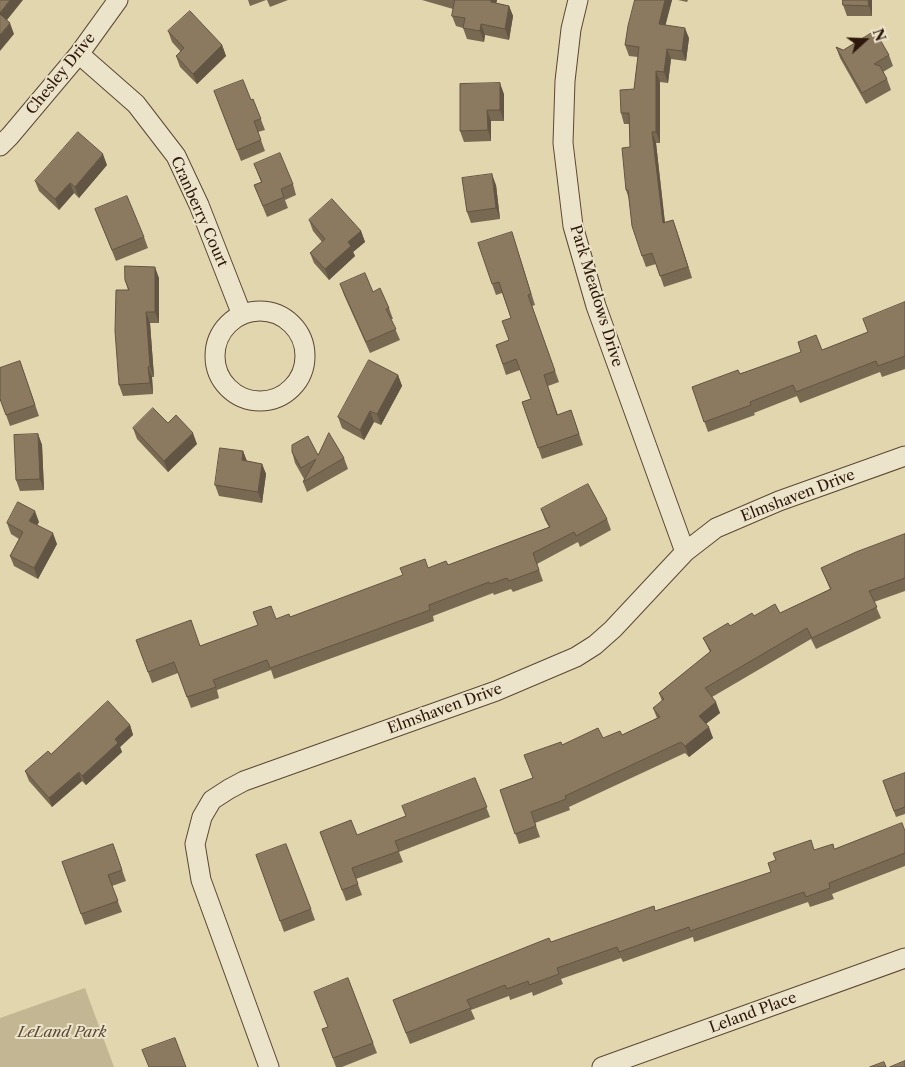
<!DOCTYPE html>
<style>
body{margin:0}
#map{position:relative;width:905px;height:1067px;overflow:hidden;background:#e2d6ae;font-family:"Libre Caslon Text",serif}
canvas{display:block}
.north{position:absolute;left:840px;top:15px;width:50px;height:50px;-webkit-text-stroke:4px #ece4ca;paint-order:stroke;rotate:70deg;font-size:14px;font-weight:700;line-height:20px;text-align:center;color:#2e170b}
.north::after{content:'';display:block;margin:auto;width:18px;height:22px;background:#2e170b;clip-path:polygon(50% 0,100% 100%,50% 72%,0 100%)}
</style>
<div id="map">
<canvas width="905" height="1067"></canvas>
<div class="north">N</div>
</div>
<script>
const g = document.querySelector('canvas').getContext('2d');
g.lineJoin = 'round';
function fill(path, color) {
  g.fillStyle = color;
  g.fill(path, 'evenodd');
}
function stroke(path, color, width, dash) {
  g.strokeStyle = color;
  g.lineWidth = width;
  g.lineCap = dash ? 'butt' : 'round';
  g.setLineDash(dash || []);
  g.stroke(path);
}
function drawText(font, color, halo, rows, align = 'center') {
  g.font = font + ' "Libre Caslon Text",serif';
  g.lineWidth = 4;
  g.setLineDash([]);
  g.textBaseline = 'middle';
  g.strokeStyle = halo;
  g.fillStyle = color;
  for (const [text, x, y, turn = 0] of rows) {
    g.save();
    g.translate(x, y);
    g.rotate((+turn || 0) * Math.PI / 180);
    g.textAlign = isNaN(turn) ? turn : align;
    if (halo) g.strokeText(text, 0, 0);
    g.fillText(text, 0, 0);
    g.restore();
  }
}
fill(new Path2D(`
 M 85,988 L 114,1067 L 0,1067 L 0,1018 Z`), '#c3b692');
const street = new Path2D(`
 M 578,0 L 571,29 L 565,81 L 563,143 L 573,226 L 596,306 L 685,552
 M 79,54 L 136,104 L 176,156 L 199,205 L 242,315
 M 0,146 L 10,136 L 79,54 L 118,0
 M215 356a45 45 0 1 1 90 0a45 45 0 1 1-90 0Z
 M 269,1067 L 201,880 L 195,844 L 202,817 L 212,800 L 229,789 L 244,781 L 496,691 L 576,657 L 595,645 L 613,629 L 685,552 L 716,528 L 779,501 L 905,456
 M 602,1067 L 905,958`);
stroke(street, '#5b4734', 21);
stroke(street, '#ece4ca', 19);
fill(new Path2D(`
 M 248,0 L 266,0 L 250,6 Z
 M 267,0 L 288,0 L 270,7 Z
 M 422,0 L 497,0 L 496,3 L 509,6 L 513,16 L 509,40 L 485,35 L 484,42 L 467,39 L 463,28 L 456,26 L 452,16 L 453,9 Z
 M 635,0 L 672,0 L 665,25 L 689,38 L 686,61 L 671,59 L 668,83 L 660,82 L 660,143 L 656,143 L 665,222 L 673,220 L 692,278 L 664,287 L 656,264 L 646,267 L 642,256 L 629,199 L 626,190 L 630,147 L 629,124 L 624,124 L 621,113 L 634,89 L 638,57 L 629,56 L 625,45 Z
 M 678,0 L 688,0 L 687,2 Z
 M 843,0 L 872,0 L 872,16 L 847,16 L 843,5 Z
 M 168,31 L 222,45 L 226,56 L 197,84 L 180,67 L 176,56 L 181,52 L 172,42 Z
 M 836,47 L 843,50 L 889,55 L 893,66 L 883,72 L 887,79 L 891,90 L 866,104 L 840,58 Z
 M 214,91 L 251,100 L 253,99 L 265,130 L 258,132 L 265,151 L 241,161 Z
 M 504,94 L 504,121 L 491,121 L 491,141 L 464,142 L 460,131 Z
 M 254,164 L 293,184 L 296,195 L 285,200 L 288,208 L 267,217 L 254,185 L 261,182 Z
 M 107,165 L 79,198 L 74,193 L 59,210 L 39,191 L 35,181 Z
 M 496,185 L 500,219 L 471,223 L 467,212 Z
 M 95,209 L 144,237 L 148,248 L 116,261 Z
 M 309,220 L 361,231 L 365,242 L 353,252 L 355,256 L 329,280 L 314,263 L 310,253 L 322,242 L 313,231 Z
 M 512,232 L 535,305 L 532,306 L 559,382 L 548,386 L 558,415 L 571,410 L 583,445 L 542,459 L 522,402 L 531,399 L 520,370 L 506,375 L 496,345 L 509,340 L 511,318 L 502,293 L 496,295 L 492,284 Z
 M 159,278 L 159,323 L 150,323 L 154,377 L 152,377 L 153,394 L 123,396 L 119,385 L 128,290 L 125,280 Z
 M 340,284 L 373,292 L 389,308 L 393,319 L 391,319 L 400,340 L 370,353 L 344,295 Z
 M 905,303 L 905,369 L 882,377 L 880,372 L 800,403 L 797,396 L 754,413 L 755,415 L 708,432 L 692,387 L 822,350 L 868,332 Z
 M 20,361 L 39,416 L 10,426 L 1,401 L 0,401 L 0,368 Z
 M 398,375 L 402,386 L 381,425 L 374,422 L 364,440 L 342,428 L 338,417 Z
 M 168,423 L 197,444 L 168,472 L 137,439 L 133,428 Z
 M 38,434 L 42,445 L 44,490 L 20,491 L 16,480 Z
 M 243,451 L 247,461 L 262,464 L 266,474 L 262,503 L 219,496 L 215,485 Z
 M 292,452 L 344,458 L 348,469 L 307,492 L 303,482 L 304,479 L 295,463 Z
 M 541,509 L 607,519 L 611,530 L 580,547 L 578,542 L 537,564 L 543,581 L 513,592 L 511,589 L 494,595 L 493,593 L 433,616 L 434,621 L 274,679 L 271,670 L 217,690 L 219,698 L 191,708 L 178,673 L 152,683 L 136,640 L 200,646 L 276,619 L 290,617 L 428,568 L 448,565 L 549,527 L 545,520 Z
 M 39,522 L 37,525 L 57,544 L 38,579 L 14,566 L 10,556 L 19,539 L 11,534 L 7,523 Z
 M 905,534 L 905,591 L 874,602 L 881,618 L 816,649 L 811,639 L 712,697 L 720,713 L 706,724 L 713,738 L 689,757 L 685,753 L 569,807 L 570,810 L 535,823 L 540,837 L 519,844 L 500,790 L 532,778 L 562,745 L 622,735 L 657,718 L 653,708 L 662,701 L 659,693 L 710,652 L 703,638 L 730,626 L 754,616 L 780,613 L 830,589 L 821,568 Z
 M 130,725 L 133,735 L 120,747 L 122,752 L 86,785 L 82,781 L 52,807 L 29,781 L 25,771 L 51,754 Z
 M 905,773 L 905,814 L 896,817 L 883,781 Z
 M 475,778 L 490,817 L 399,852 L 403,862 L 356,879 L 362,895 L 346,901 L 320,832 L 357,835 L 406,816 Z
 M 905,831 L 905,866 L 832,894 L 834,899 L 810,907 L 808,902 L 694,942 L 693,937 L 623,962 L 621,958 L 561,979 L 563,984 L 533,996 L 532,992 L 510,1000 L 509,996 L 471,1010 L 475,1019 L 410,1044 L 393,1000 L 551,942 L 655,911 L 771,872 L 815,850 L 834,849 Z
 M 113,844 L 126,881 L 112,886 L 122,912 L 85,925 L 62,862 Z
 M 256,855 L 311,909 L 315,920 L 284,932 Z
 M 348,978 L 377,1053 L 342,1067 L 336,1067 L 322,1029 L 328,1027 Z`), '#786953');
fill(new Path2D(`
 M 10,0 L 23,0 L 3,25 L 0,16 L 0,13 Z
 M 491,0 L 497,0 L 494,13 L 491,2 Z
 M 665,0 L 672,0 L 663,35 L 659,24 Z
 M 868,0 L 872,0 L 872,16 L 869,6 Z
 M 509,6 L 513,16 L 509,40 L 505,29 Z
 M 10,23 L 14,34 L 0,51 L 0,35 Z
 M 481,24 L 485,35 L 484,42 L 480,31 Z
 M 685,28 L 689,38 L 686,61 L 682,51 Z
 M 222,45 L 226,56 L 197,84 L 193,74 Z
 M 667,49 L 671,59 L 668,83 L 664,72 Z
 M 656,71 L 660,82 L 660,143 L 656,132 Z
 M 500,83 L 504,94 L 504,121 L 500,110 Z
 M 487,110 L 491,121 L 491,141 L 488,130 Z
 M 652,132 L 656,143 L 666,234 L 663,223 Z
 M 103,154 L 107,165 L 79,198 L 75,187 Z
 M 492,174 L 496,185 L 500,219 L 496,208 Z
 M 70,183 L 74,193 L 59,210 L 55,199 Z
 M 673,220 L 677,231 L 692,278 L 688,267 Z
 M 361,231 L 365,242 L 353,252 L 355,256 L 329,280 L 325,269 L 348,242 Z
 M 155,267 L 159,278 L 159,323 L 155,312 Z
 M 146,312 L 150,323 L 154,377 L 150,366 Z
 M 148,367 L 152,377 L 153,394 L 150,383 Z
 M 398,375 L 402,386 L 381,425 L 377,414 Z
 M 370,411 L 374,422 L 364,440 L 360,430 Z
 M 193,433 L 197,444 L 168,472 L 164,461 Z
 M 38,434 L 42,445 L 44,490 L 40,479 Z
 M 243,451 L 247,462 L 242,460 Z
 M 262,464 L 266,474 L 262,503 L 258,492 Z
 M 35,511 L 39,522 L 33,532 L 29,521 Z
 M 53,533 L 57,544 L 38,579 L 34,568 Z
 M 716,702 L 720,713 L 703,726 L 699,716 Z
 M 130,725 L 133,735 L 120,747 L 122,752 L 86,785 L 82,776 L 115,739 Z
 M 709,727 L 713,738 L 689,757 L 685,746 Z
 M 79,772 L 82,781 L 52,807 L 49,798 Z`), '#625543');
const building = new Path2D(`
 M 0,0 L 10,0 L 0,13 Z
 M 455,0 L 491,0 L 491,2 L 509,6 L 505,29 L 481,24 L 480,31 L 463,28 L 465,18 L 452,16 Z
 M 635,0 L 665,0 L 659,24 L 685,28 L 682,51 L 667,49 L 664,72 L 656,71 L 656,132 L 652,132 L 663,223 L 673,220 L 688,267 L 660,276 L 652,253 L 642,256 L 632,226 L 628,190 L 626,190 L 622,148 L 630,147 L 629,113 L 621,113 L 620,90 L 634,89 L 639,47 L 625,45 L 628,26 Z
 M 843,0 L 868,0 L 869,6 L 843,5 Z
 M 190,11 L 222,45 L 193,74 L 176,56 L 184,48 L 168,31 Z
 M 0,14 L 10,23 L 0,35 Z
 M 875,31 L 889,55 L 874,64 L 880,66 L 887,79 L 862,93 L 836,47 L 843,50 Z
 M 243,80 L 251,100 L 253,99 L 261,119 L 254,121 L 261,140 L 237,150 L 214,91 Z
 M 500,83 L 500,110 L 487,110 L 488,130 L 460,131 L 460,84 Z
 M 78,132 L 103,154 L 75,187 L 70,183 L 55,199 L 35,181 Z
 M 280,153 L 293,184 L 281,189 L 284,197 L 263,206 L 254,185 L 262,182 L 254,164 Z
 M 492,174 L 496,208 L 467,212 L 462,178 Z
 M 127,196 L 144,237 L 112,250 L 95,209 Z
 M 332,199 L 361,231 L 348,242 L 351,246 L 325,269 L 310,253 L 325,239 L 309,220 Z
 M 512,232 L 531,294 L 528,295 L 555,371 L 544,375 L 557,415 L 571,410 L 579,434 L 538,448 L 522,402 L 531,399 L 516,359 L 503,364 L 496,345 L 509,340 L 502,321 L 511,318 L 499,282 L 492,284 L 478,243 Z
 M 125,266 L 155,267 L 155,312 L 146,312 L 150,366 L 148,367 L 150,383 L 119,385 L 115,331 L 116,290 L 129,290 L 125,280 Z
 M 365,273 L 373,292 L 380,288 L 389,308 L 386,309 L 396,329 L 366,342 L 340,284 Z
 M 905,302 L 905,356 L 878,366 L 876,361 L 796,392 L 793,385 L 750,402 L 751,405 L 704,422 L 692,387 L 738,370 L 740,374 L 801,352 L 798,342 L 816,335 L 822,350 L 868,332 L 863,319 Z
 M 369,360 L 398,375 L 377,414 L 370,411 L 360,430 L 338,417 Z
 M 20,361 L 35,405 L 6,415 L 0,399 L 0,368 Z
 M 153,408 L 168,423 L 176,415 L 193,433 L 164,461 L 133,428 Z
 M 329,433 L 344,458 L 303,482 L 316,459 L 301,468 L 292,452 L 292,445 L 308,436 L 318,455 Z
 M 38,434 L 40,479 L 16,480 L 14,435 Z
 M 220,448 L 243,451 L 242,460 L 262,464 L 258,492 L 215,485 Z
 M 588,484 L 607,519 L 576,536 L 574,532 L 533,553 L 539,570 L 509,581 L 507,578 L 490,584 L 489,582 L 429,605 L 430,610 L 270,668 L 267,660 L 213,680 L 216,687 L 187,697 L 174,662 L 148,672 L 136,640 L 191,620 L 200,646 L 258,625 L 253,612 L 271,606 L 276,619 L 289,614 L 290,617 L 403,575 L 400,568 L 425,559 L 428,568 L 446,561 L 448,565 L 550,527 L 541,509 Z
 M 18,502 L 35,511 L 29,521 L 53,533 L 34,568 L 10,556 L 23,532 L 7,523 Z
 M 905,534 L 905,578 L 869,591 L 877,607 L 812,638 L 807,628 L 705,688 L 716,702 L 699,716 L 709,727 L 685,746 L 681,742 L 565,796 L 566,799 L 531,812 L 536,826 L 515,834 L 500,790 L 533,778 L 524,755 L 561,742 L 562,745 L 598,728 L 603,738 L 620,731 L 622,735 L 660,717 L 653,708 L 664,699 L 659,693 L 711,651 L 703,638 L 728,623 L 730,626 L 752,613 L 754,616 L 775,604 L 780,613 L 831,589 L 821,568 L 856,552 Z
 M 108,701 L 130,725 L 115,739 L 118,743 L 82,776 L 79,772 L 49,798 L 25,771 L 48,751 L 51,754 Z
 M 905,773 L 905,807 L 894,811 L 883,781 Z
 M 475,778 L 487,807 L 395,841 L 399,851 L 352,868 L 358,884 L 342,890 L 320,832 L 351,820 L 357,835 L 406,816 L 402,806 Z
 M 902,823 L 905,831 L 905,853 L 829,883 L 830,888 L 806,897 L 804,892 L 690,931 L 689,927 L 619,952 L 617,947 L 557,968 L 559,974 L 529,985 L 528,981 L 507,989 L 505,985 L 467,1000 L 471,1008 L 406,1033 L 393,1000 L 549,938 L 551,942 L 654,906 L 655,911 L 771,872 L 768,863 L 776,860 L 773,853 L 811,840 L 814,850 L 833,844 L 834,849 Z
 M 113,844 L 122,870 L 108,875 L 118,901 L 81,914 L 62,862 Z
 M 286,844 L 311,909 L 280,921 L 256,855 Z
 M 348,978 L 373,1043 L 333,1058 L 322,1029 L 328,1027 L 314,992 Z
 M 175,1038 L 186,1067 L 149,1067 L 142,1050 Z
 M 905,1061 L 905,1067 L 890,1067 Z
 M 884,1062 L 886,1067 L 870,1067 Z`);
fill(building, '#8c7a60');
stroke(building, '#625543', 1);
drawText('15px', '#2e170b', '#ece4ca', [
 ["Chesley Drive",61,74,-51],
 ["Cranberry Court",199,212,66],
 ["Park Meadows Drive",596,296,73],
 ["Elmshaven Drive",798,496,-21],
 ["Elmshaven Drive",445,709,-20],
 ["Leland Place",753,1013,-20]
]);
drawText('italic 15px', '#5b4734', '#ece4ca', [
 ["LeLand Park",62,1033]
]);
</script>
